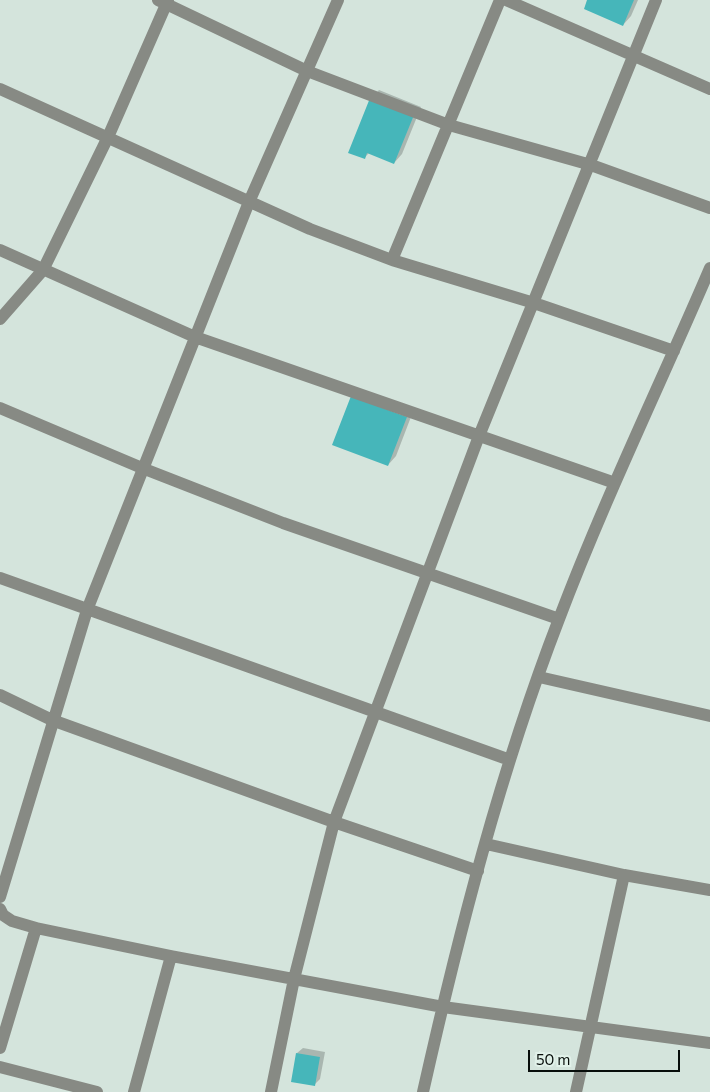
<!DOCTYPE html>
<style>
body{margin:0}
#map{position:relative;width:710px;height:1092px;overflow:hidden;background:#d4e4dc;font-family:Commissioner,sans-serif}
canvas{display:block}
.scale{position:absolute;left:528px;top:1050px;width:152px;height:22px;box-sizing:border-box;border:2px solid #080e0b;border-top:0;padding-left:6px;font-size:15px;line-height:18px;white-space:nowrap;color:#080e0b;-webkit-text-stroke:4px #e1f1e9;paint-order:stroke}
</style>
<div id="map">
<canvas width="710" height="1092"></canvas>
<div class="scale">50 m</div>
</div>
<script>
const g = document.querySelector('canvas').getContext('2d');
g.lineJoin = 'round';
function fill(path, color) {
  g.fillStyle = color;
  g.fill(path, 'evenodd');
}
function stroke(path, color, width, dash) {
  g.strokeStyle = color;
  g.lineWidth = width;
  g.lineCap = dash ? 'butt' : 'round';
  g.setLineDash(dash || []);
  g.stroke(path);
}
fill(new Path2D(`
 M 589,0 L 638,0 L 631,16 L 623,25 Z
 M 379,90 L 421,107 L 402,154 L 394,163 L 369,153 L 364,158 L 371,99 Z
 M 414,409 L 396,456 L 388,465 L 334,444 Z
 M 303,1048 L 325,1052 L 320,1079 L 315,1084 L 292,1081 L 297,1053 Z`), '#0003');
fill(new Path2D(`
 M 587,0 L 634,0 L 623,26 L 584,9 Z
 M 370,98 L 414,115 L 394,164 L 367,153 L 365,159 L 348,153 Z
 M 351,396 L 407,417 L 388,466 L 332,445 Z
 M 296,1053 L 320,1057 L 315,1086 L 291,1082 Z`), '#46b6ba');
stroke(new Path2D(`
 M 158,0 L 307,71 L 449,125 L 591,165 L 710,208
 M 506,0 L 710,89
 M 0,89 L 310,229 L 392,260 L 534,303 L 674,351
 M 0,250 L 195,337 L 615,483
 M 392,260 L 500,0
 M 0,319 L 43,270 L 108,137 L 168,0
 M 0,408 L 142,468 L 283,523 L 559,619
 M 0,578 L 510,760
 M 539,677 L 710,716
 M 0,695 L 52,720 L 334,822 L 478,871
 M 486,844 L 624,875 L 710,890
 M 0,897 L 87,610 L 249,202 L 338,0
 M 0,909 L 3,915 L 12,921 L 36,928 L 171,956 L 443,1007 L 710,1043
 M 0,1048 L 36,928
 M 0,1067 L 97,1092
 M 134,1092 L 171,956
 M 271,1092 L 294,979 L 334,822 L 479,436 L 656,0
 M 423,1092 C 459,932 500,772 559,619 C 604,500 660,385 710,268
 M 576,1092 L 624,875`), '#878a84', 12);
</script>
